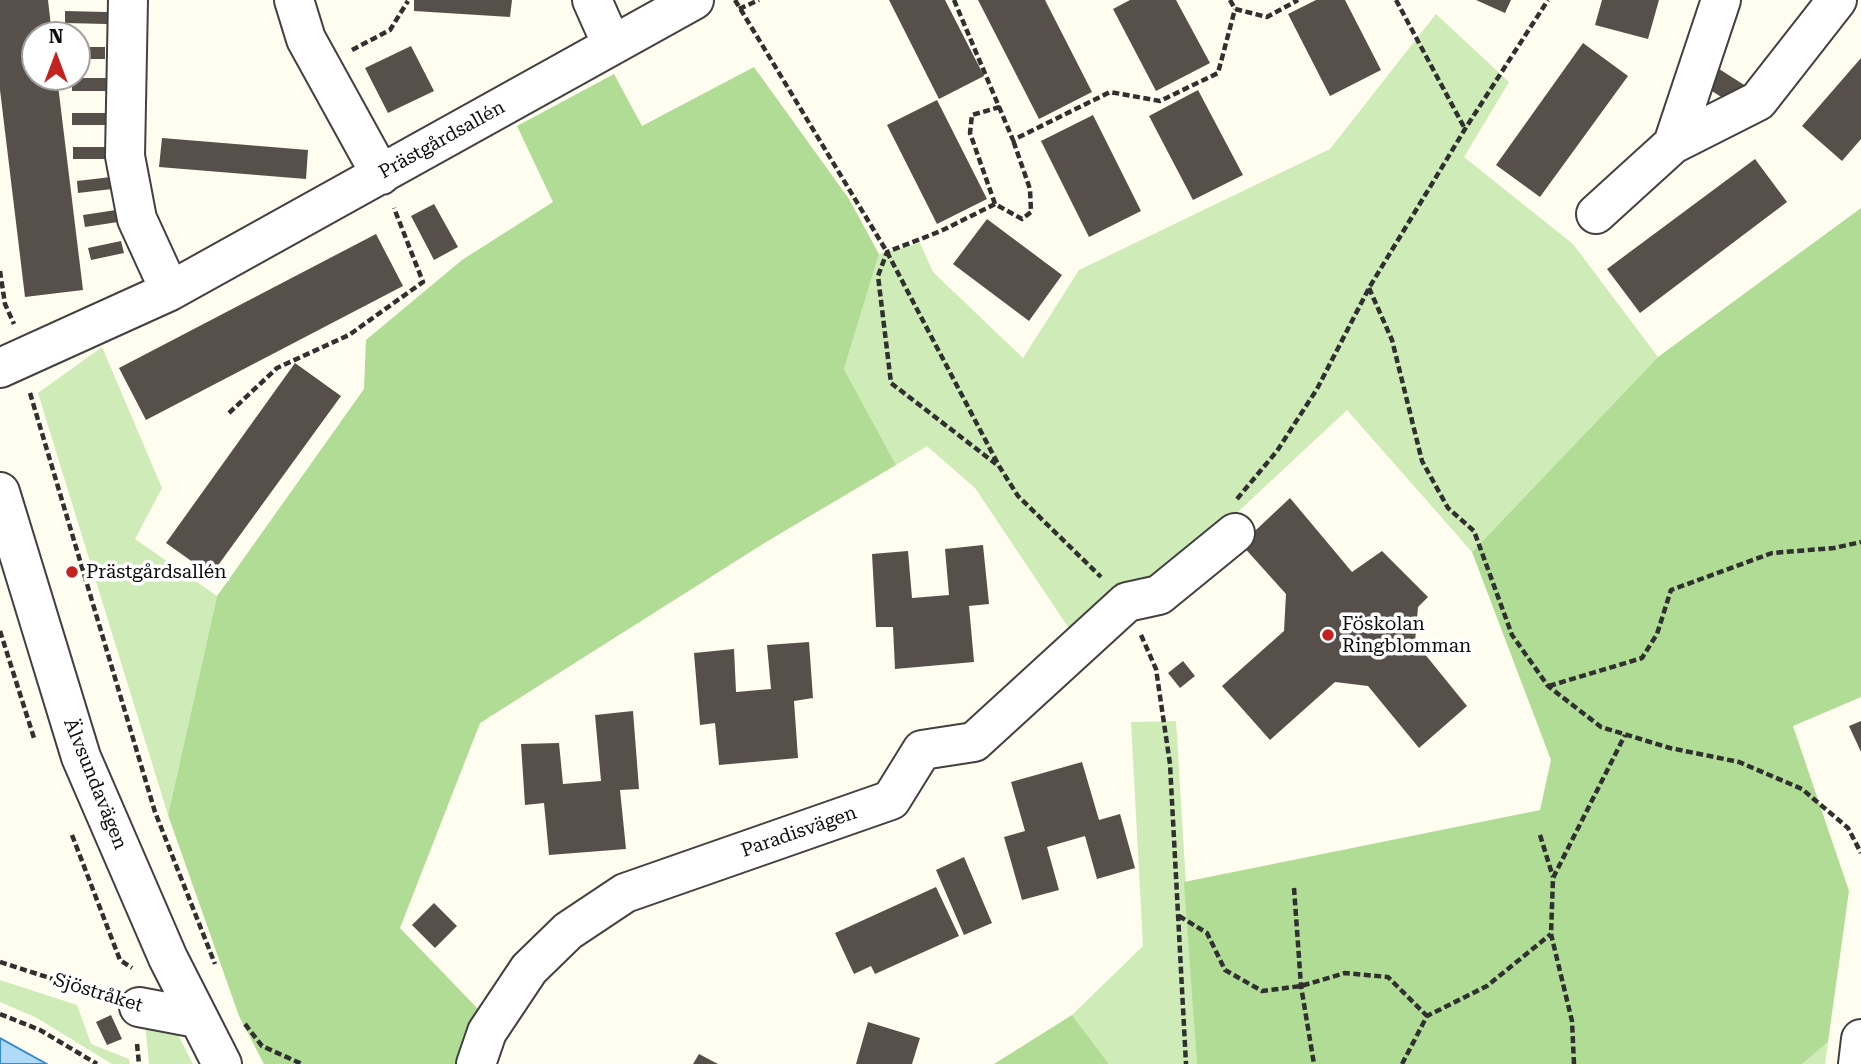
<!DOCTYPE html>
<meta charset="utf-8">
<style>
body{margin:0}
#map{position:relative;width:1861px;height:1064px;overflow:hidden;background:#fffdef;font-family:"Roboto Serif",serif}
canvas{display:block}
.north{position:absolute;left:21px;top:21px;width:70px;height:70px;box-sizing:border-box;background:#fff;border:2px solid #9f9f9f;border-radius:50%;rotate:0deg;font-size:19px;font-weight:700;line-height:28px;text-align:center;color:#0e0e0e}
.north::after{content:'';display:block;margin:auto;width:24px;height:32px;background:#c42220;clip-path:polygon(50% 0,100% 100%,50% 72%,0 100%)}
</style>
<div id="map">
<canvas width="1861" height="1064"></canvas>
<div class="north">N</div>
</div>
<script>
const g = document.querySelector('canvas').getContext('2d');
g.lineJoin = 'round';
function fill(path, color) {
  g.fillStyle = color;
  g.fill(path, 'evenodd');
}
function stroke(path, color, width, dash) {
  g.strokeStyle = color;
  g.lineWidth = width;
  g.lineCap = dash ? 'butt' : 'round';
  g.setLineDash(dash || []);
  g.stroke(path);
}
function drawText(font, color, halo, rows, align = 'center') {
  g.font = font + ' "Roboto Serif",serif';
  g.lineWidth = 7;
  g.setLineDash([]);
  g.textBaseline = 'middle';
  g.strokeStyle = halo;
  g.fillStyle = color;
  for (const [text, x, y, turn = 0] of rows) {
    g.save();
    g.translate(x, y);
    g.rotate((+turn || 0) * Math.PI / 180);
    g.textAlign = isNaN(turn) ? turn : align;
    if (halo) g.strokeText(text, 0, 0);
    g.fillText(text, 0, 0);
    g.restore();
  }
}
fill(new Path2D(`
 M 1436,14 L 1509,82 L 1464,157 L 1573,244 L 1658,357 L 1472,552 L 1347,410 L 1138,605 L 1070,630 L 975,488 L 927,446 L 896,465 L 844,369 L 879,254 L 920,243 L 933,272 L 1023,358 L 1079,270 L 1330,149 Z
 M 102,347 L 162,488 L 135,539 L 217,596 L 168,815 L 38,393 Z
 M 1176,721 L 1197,1064 L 1109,1064 L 1072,1015 L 1143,946 L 1131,722 Z
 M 0,980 L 77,1005 L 91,1044 L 129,1059 L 130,1064 L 112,1064 L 37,1018 L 0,1002 Z
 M 145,1023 L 176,1031 L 193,1064 L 149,1064 Z
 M 1828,1042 L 1825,1064 L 1802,1064 Z`), '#cfebb7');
fill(new Path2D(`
 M 754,67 L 849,199 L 879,254 L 844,369 L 896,465 L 766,542 L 480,723 L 400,928 L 479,1010 L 459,1064 L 264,1064 L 239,1016 L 168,815 L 217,596 L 364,389 L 366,340 L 462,260 L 553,202 L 517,126 L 614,74 L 642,126 Z
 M 1861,208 L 1861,697 L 1793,726 L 1849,891 L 1828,1042 L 1802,1064 L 1197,1064 L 1184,882 L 1540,810 L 1551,760 L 1472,552 L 1658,357 Z
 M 1072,1015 L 1109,1064 L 994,1064 Z`), '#b1dc95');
const water = new Path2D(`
 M 0,1038 L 47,1064 L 0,1064 Z`);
fill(water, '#b1daf8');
stroke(water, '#358bd2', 2);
fill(new Path2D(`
 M 0,0 L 48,0 L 52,35 L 35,35 L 35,77 L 57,77 L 83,290 L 25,297 L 0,90 Z
 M 414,0 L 512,0 L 510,17 L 414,11 Z
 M 889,0 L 945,0 L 984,76 L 939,99 Z
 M 978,0 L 1045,0 L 1092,92 L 1039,119 Z
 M 1130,0 L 1176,0 L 1210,63 L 1156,91 L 1113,9 Z
 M 1316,0 L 1345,0 L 1381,70 L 1330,96 L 1288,14 Z
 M 1476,0 L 1511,0 L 1505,13 Z
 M 1602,0 L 1659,0 L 1648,39 L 1595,25 Z
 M 65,11 L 107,12 L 107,24 L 65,23 Z
 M 1583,43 L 1628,76 L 1540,197 L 1496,165 Z
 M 411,46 L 434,91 L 388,113 L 365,68 Z
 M 77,47 L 105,47 L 105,59 L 77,59 Z
 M 1861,58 L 1861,139 L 1842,161 L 1802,126 Z
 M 1716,67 L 1749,88 L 1737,107 L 1704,86 Z
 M 72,78 L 106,78 L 106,91 L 72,91 Z
 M 1198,90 L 1243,175 L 1193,200 L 1149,116 Z
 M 937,100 L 987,199 L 937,224 L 887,125 Z
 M 72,113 L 106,113 L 106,125 L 72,125 Z
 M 1093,115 L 1141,211 L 1089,237 L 1041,141 Z
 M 162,138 L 308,150 L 306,179 L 159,167 Z
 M 73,147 L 107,147 L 107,159 L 73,159 Z
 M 1755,159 L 1787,202 L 1640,313 L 1607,269 Z
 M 111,177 L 112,189 L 78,193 L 77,181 Z
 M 434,204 L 458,247 L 434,260 L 411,216 Z
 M 116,210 L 118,222 L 85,227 L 83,215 Z
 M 987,219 L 1062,275 L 1029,321 L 953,264 Z
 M 376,234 L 403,286 L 146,420 L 119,368 Z
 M 121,241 L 124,253 L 91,260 L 88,248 Z
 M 295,363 L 341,396 L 211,575 L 166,543 Z
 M 1290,498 L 1352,572 L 1382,551 L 1428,597 L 1418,607 L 1415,642 L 1467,706 L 1419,748 L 1368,686 L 1335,682 L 1270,740 L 1222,686 L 1284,631 L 1286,594 L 1241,544 Z
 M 983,545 L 989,604 L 969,606 L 974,662 L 895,669 L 893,627 L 876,627 L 872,554 L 908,551 L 912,598 L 949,595 L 945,549 Z
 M 809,642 L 813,698 L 794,701 L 798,758 L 719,765 L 715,723 L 700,725 L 694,653 L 734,649 L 736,692 L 771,689 L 767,645 Z
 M 1183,661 L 1195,676 L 1180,688 L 1168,673 Z
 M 633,711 L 639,789 L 620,790 L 626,849 L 549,855 L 544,803 L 525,805 L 521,744 L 559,743 L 563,784 L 601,781 L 595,715 Z
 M 1861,721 L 1861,752 L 1849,726 Z
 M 1082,762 L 1099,820 L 1120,814 L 1135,868 L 1097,879 L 1085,836 L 1047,847 L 1059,890 L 1022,900 L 1004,837 L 1025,831 L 1011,782 Z
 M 964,857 L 992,923 L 964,935 L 936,870 Z
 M 936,887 L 959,936 L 875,974 L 871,966 L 854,974 L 835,933 Z
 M 434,903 L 457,926 L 435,948 L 412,925 Z
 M 111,1015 L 122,1039 L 107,1045 L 96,1022 Z
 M 868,1022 L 920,1038 L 912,1064 L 856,1064 Z
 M 699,1054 L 718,1064 L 693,1064 Z`), '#57504a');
const minor = new Path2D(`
 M 128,0 L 125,156 L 137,219 L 170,291
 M 294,0 L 306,39 L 381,175
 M 592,0 L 612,45
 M 1673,144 L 1721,0
 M 1596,214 L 1673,144 L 1758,101 L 1837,0
 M 0,368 L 170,291 L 694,0
 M 0,492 L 81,757 L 168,958 L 222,1064
 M 139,1007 L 197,1018
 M 476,1064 L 487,1032 L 529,969 L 568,931 L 625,893 L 891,800 L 922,750 L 974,742 L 1127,602 L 1159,595 L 1235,533
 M 1858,1064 L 1861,1039`);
stroke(minor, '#414141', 42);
stroke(new Path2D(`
 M 735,0 L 887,252 L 999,466 L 1018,496 L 1101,577
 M 954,0 L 1013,140 L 1110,92 L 1160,101 L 1218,73 L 1235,9
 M 1230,0 L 1235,9 L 1267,17 L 1298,0
 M 1396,0 L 1465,129
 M 739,9 L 759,0
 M 352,50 L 390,30 L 408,1
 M 1000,107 L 972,115 L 970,133 L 995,204 L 1022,219 L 1031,212 L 1030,189 L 1013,140
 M 995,204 L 941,231 L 887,252 L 878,276 L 891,383 L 996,464
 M 0,271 L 5,304 L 14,324
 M 1369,288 L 1392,340 L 1422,461 L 1448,508 L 1474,531 L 1512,635 L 1548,686 L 1601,727 L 1670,748 L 1739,762 L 1802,789 L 1848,828 L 1861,853
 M 30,393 L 155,812 L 215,964
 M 229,413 L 277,368 L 349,335 L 423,282 L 394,208
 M 1237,499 L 1277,451 L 1317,389 L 1369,288 L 1465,129 L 1548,0
 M 0,631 L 34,738
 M 1141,635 L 1156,669 L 1170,764 L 1186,1064
 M 1549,686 L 1642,658 L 1657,634 L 1671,590 L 1772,553 L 1834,548 L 1861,542
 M 72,835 L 120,960 L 132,968
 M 1540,835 L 1553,877
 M 1294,888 L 1301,986 L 1314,1064
 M 1179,916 L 1207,933 L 1225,970 L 1262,991 L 1301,986 L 1345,973 L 1388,977 L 1427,1016
 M 0,962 L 106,996
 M 0,1014 L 40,1030 L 97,1064
 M 245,1024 L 262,1046 L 302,1064
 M 137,1044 L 139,1064
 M 1402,1064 L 1427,1016 L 1487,986 L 1551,934
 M 1574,1064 L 1572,1021 L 1551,934 L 1553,878 L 1625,735`), '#303030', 4.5, [7, 3.5]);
stroke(minor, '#fff', 38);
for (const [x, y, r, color] of [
 [72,572,7,"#c42220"],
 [1328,635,7,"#c42220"]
]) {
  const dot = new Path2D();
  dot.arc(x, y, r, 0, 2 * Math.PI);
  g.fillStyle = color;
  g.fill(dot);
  stroke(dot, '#fff', 2.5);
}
drawText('19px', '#0e0e0e', '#fff', [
 ["Prästgårdsallén",442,140,-29],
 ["Älvsundavägen",95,784,68],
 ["Paradisvägen",799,832,-19],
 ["Sjöstråket",98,993,17]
]);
drawText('19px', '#0e0e0e', '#fff', [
 ["Prästgårdsallén",86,572],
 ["Föskolan",1342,624],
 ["Ringblomman",1342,646]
], 'left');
</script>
